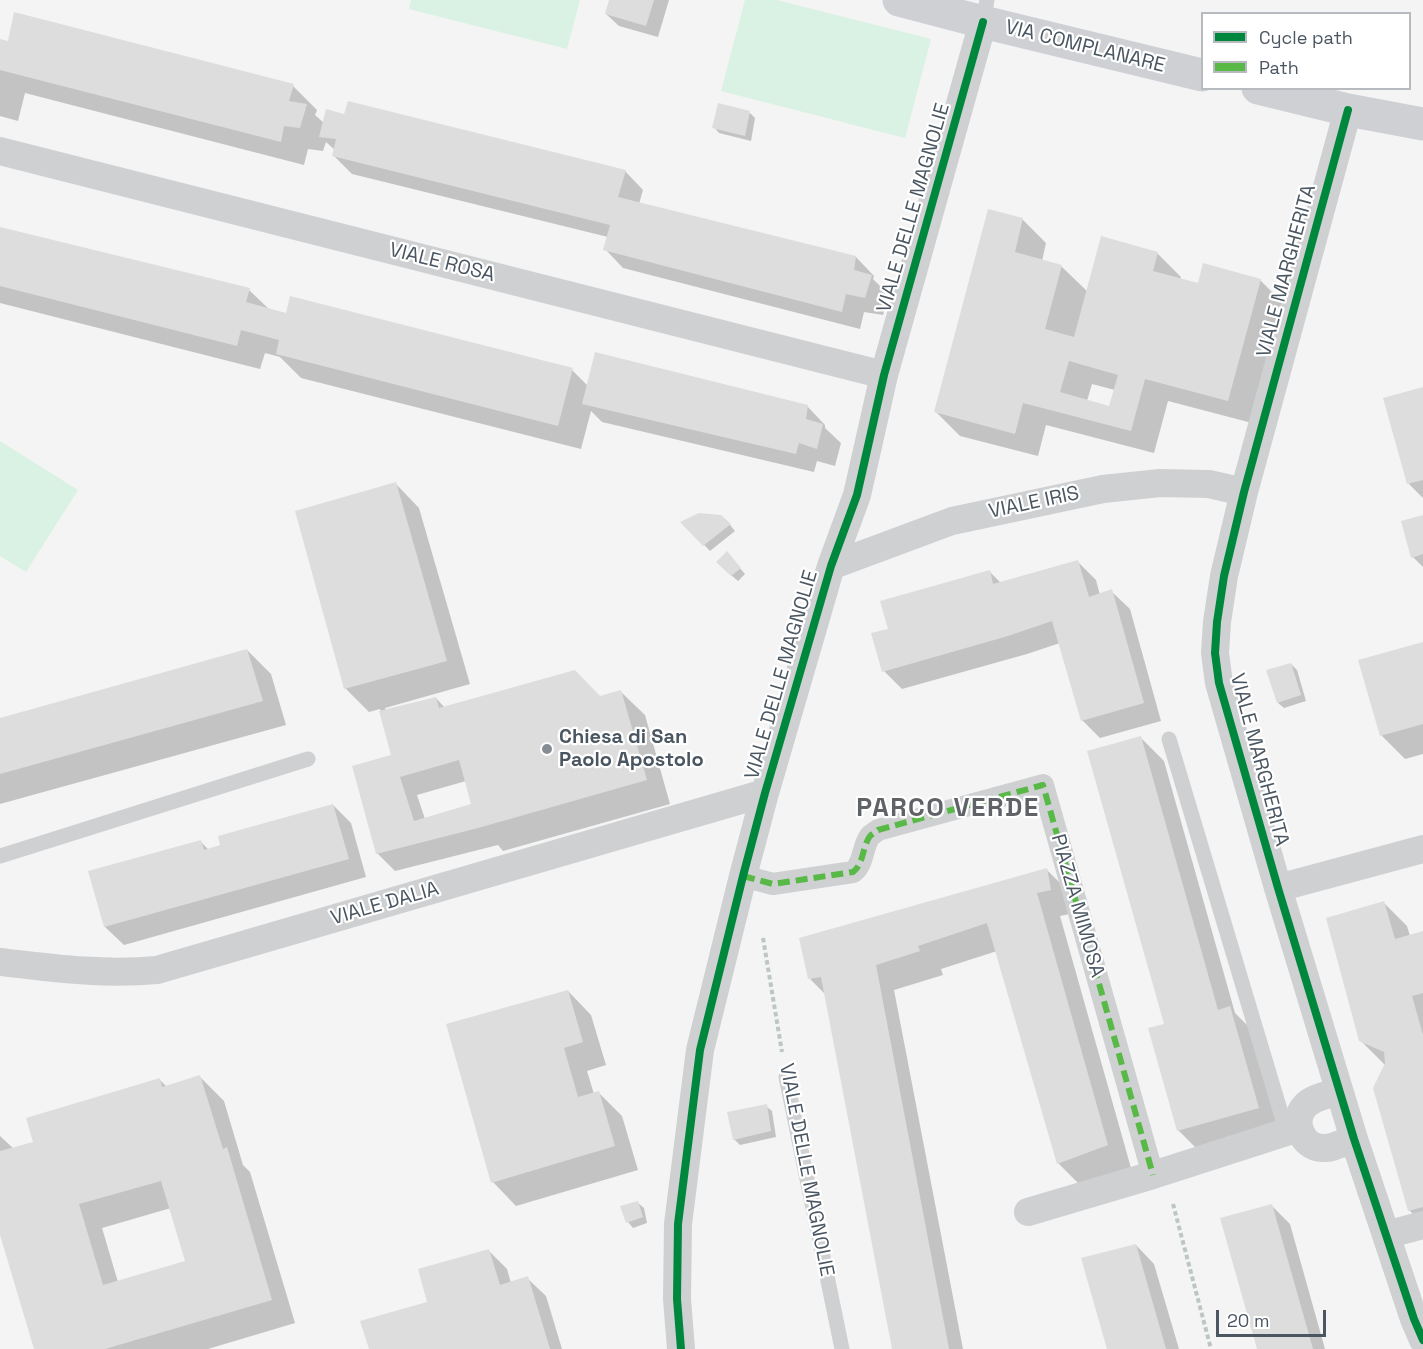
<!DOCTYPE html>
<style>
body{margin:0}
#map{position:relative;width:1423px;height:1349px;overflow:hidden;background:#f4f4f4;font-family:"Space Grotesk",sans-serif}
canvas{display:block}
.legend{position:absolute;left:1201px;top:12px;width:210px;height:78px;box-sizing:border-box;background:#fff;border:2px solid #b7bbc0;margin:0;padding:8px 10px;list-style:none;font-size:18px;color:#4a5661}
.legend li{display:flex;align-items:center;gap:12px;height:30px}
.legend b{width:30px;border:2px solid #b7bbc0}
.scale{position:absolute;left:1216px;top:1310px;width:110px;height:27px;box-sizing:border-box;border:3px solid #4a5661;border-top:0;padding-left:8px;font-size:18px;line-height:21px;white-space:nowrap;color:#4a5661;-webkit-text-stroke:4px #fff;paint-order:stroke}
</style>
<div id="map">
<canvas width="1423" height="1349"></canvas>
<ul class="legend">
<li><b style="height:8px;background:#00873e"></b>Cycle path</li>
<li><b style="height:8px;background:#58b947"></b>Path</li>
</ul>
<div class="scale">20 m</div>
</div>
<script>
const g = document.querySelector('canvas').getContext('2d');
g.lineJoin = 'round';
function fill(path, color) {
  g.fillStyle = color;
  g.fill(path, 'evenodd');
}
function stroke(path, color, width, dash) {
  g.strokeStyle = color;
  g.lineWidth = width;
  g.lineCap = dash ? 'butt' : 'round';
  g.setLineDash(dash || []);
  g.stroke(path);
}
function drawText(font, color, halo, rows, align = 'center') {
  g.font = font + ' "Space Grotesk",sans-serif';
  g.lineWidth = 4.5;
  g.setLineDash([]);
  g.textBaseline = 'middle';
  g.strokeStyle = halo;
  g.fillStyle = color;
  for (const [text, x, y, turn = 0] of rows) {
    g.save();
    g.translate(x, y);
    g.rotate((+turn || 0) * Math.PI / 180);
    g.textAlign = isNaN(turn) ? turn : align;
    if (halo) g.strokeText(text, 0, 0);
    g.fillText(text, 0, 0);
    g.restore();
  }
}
fill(new Path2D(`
 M 411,0 L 580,0 L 567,49 L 409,9 Z
 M 745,0 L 777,0 L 931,39 L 905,138 L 721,91 Z
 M 0,441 L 78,490 L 26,572 L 0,556 Z`), '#d9f2e3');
fill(new Path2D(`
 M 610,0 L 669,0 L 658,37 L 619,26 L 606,14 Z
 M 0,40 L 293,86 L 317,110 L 315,115 L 324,123 L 625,171 L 643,190 L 639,204 L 856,257 L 874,276 L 873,279 L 889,295 L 883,315 L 864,312 L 860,329 L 623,268 L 605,249 L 608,237 L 352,174 L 333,155 L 335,150 L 326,142 L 323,151 L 308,149 L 304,165 L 25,93 L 18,121 L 0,116 Z
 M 719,105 L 750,113 L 755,118 L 751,141 L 719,133 L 714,127 Z
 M 989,211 L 1023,220 L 1046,243 L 1042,261 L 1062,267 L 1088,292 L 1157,253 L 1181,277 L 1180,280 L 1199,285 L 1260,280 L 1284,304 L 1252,423 L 1168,401 L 1154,453 L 1046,425 L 1038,456 L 960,436 L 936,412 ZM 1092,384 L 1115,390 L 1110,407 L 1087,401 Z
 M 0,229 L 249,290 L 270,310 L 572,370 L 588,386 L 807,406 L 825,425 L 825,428 L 841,443 L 835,466 L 817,461 L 814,472 L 602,422 L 591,411 L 581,449 L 301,378 L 280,357 L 265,353 L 260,369 L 0,303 Z
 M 1423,388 L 1423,498 L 1409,484 Z
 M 396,484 L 419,508 L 470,684 L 385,708 L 386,711 L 436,698 L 445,708 L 600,698 L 621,692 L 645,715 L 670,804 L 503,851 L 498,845 L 395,871 L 377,853 L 393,756 L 380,709 L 369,712 L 346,689 L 297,512 ZM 466,781 L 475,810 L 425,819 L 417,795 Z
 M 1423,516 L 1423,567 L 1413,557 Z
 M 682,522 L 730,525 L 735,531 L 710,551 Z
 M 732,559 L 745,574 L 738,581 L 723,568 Z
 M 1078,562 L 1096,580 L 1100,595 L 1111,591 L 1130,609 L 1161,721 L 1100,738 L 1082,720 L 1060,643 L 1027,654 L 902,689 L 884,671 L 890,630 L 989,571 L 1001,583 Z
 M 1423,643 L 1423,754 L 1405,759 L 1382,736 L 1360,661 Z
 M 247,650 L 271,674 L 286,725 L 0,804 L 0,719 Z
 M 1291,664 L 1297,670 L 1306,701 L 1284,708 L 1278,703 Z
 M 1140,737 L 1164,761 L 1235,1013 L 1254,1032 L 1282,1131 L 1202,1154 L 1178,1130 L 1166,1025 Z
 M 333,805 L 351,823 L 366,877 L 124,945 L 105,927 L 90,872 L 200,841 L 209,850 Z
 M 1046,869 L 1070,893 L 1074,913 L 1060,916 L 1131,1168 L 1082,1187 L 1059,1164 L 997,951 L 941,969 L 943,975 L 894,990 L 963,1349 L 894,1349 L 826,995 L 810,979 Z
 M 1383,902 L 1407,926 L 1410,936 L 1423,933 L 1423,1224 L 1410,1211 L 1384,1064 L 1360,1040 Z
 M 568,991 L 591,1015 L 606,1065 L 587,1071 L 594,1094 L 599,1093 L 622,1116 L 638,1170 L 516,1206 L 493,1182 Z
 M 200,1077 L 224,1101 L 243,1165 L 250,1172 L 295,1323 L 208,1349 L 35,1349 L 0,1229 L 0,1136 L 14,1149 L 35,1143 L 160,1080 L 167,1087 ZM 171,1208 L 186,1262 L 118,1282 L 102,1228 Z
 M 766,1106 L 772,1111 L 776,1137 L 740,1145 L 734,1139 Z
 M 638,1203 L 644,1208 L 647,1223 L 633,1228 L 628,1222 Z
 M 1272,1206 L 1290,1224 L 1325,1349 L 1258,1349 Z
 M 1136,1245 L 1154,1264 L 1179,1349 L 1109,1349 Z
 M 489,1251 L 507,1269 L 511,1283 L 527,1278 L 546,1296 L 562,1349 L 370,1349 L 429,1303 Z`), '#0003');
fill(new Path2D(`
 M 609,0 L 654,0 L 646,26 L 605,14 Z
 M 14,12 L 294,84 L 289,101 L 307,104 L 300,128 L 284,126 L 281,142 L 0,70 L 0,39 L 8,41 Z
 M 348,101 L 626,170 L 618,197 L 856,256 L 854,270 L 872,275 L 865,298 L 846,294 L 842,312 L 603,250 L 610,225 L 332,156 L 336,139 L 319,137 L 326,109 L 344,114 Z
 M 718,103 L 750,111 L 745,136 L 712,128 Z
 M 988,209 L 1023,218 L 1015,252 L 1062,265 L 1045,329 L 1074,337 L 1101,236 L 1158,252 L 1153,271 L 1198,283 L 1203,263 L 1261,279 L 1228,401 L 1145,379 L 1131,431 L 1023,403 L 1015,434 L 934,412 ZM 1069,361 L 1118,375 L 1109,406 L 1060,392 Z
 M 0,227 L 250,288 L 246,302 L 286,313 L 290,296 L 573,368 L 558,426 L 276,354 L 279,340 L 241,330 L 237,346 L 0,286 Z
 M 595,352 L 808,405 L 806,419 L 823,424 L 817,449 L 799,443 L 796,454 L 582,404 Z
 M 1423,387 L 1423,480 L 1407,484 L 1383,398 Z
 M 396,482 L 447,661 L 344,689 L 295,511 Z
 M 699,513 L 721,515 L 731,524 L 703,546 L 680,522 Z
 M 1423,515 L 1423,554 L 1411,558 L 1401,521 Z
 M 727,551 L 741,568 L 731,576 L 716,562 Z
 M 1078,560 L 1089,597 L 1112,589 L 1144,703 L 1081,721 L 1052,621 L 1008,636 L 882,672 L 871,633 L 888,629 L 880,601 L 990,570 L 993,584 Z
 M 1423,642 L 1423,724 L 1380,736 L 1358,660 Z
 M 247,649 L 263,701 L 0,774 L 0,718 Z
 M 1291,663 L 1301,695 L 1277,703 L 1266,670 Z
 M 575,670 L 600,696 L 621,690 L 647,780 L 478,828 L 376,854 L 352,766 L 391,755 L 379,711 L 436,697 L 439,708 ZM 459,760 L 471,804 L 414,821 L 400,777 Z
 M 1141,736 L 1218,1010 L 1230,1006 L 1259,1108 L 1177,1131 L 1148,1028 L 1164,1024 L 1087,751 Z
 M 333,804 L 349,859 L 104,927 L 88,871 L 201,840 L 204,850 L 220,845 L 218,836 Z
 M 1047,868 L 1051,890 L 1037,893 L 1108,1145 L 1057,1164 L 987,923 L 918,946 L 920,951 L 876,965 L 949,1349 L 892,1349 L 821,977 L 808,979 L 799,938 Z
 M 1384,901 L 1395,939 L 1423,931 L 1423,993 L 1412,996 L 1423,1035 L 1423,1207 L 1408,1211 L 1373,1088 L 1385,1063 L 1384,1052 L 1359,1041 L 1326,918 Z
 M 568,990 L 583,1042 L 564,1048 L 578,1097 L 599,1091 L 615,1146 L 491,1183 L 446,1024 Z
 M 200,1075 L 223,1149 L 227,1147 L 272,1300 L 105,1349 L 34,1349 L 0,1235 L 0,1151 L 33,1142 L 26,1118 L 160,1078 L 162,1087 ZM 161,1181 L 185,1261 L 103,1285 L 79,1204 Z
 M 767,1104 L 771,1131 L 733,1140 L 727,1112 Z
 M 638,1201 L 643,1217 L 626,1223 L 620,1206 Z
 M 1272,1204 L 1313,1349 L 1257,1349 L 1220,1218 Z
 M 1136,1244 L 1166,1349 L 1107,1349 L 1081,1258 Z
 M 489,1249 L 500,1285 L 528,1276 L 550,1349 L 369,1349 L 360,1321 L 427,1302 L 418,1269 Z`), '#ddddde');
stroke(new Path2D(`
 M 763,938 L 782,1052
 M 1173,1204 L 1211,1349`), '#bcc7c4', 4, [4.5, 3]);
stroke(new Path2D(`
 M 983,22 L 987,0
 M 1169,739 L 1287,1133
 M 0,856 L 308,759
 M 786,1077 L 842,1349`), '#ced0d2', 15);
stroke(new Path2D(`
 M 743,876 L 773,884 L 853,872 C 864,864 862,847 870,836 C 871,835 877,831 878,830 L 1043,785 L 1153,1175`), '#ced0d2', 22);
stroke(new Path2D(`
 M 1348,110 L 1244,492 L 1224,576 L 1217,622 L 1215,653 L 1219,683 L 1278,888 L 1354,1139 L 1414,1319 L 1423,1340
 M 0,151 L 884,375
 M 831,566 L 952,521 L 1103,489 L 1160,483 L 1209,484 L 1244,492
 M 1278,888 L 1423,849
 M 0,962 C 52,968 104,975 157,970 L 765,793
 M 1339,1091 C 1329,1095 1313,1097 1305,1106 C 1291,1121 1302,1147 1322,1148 C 1332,1149 1344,1142 1354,1139
 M 1028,1212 L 1153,1175 L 1299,1128
 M 1386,1235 L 1423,1225
 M 681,1349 L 677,1299 L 678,1224 L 700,1050 L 743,876 L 765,793 L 831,566 L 857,495 L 884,375 L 983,22`), '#ced0d2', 28);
stroke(new Path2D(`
 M 899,0 L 983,22 L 1202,75
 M 1258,88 L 1348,110 L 1423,124`), '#ced0d4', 33);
stroke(new Path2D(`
 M 743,876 L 773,884 L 853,872 C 864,864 862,847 870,836 C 871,835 877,831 878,830 L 1043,785 L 1153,1175`), '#58b947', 6, [12, 6]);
stroke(new Path2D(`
 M 1348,110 L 1244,492 L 1224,576 L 1217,622 L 1215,653 L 1219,683 L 1278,888 L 1354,1139 L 1414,1319 L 1423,1340
 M 681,1349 L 677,1299 L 678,1224 L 700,1050 L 743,876 L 765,793 L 831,566 L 857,495 L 884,375 L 983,22`), '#00873e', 8);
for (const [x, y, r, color] of [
 [547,749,6,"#868d94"]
]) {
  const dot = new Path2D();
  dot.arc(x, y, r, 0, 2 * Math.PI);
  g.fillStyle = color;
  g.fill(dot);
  stroke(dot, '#fff', 2);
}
drawText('20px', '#4a5661', '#fff', [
 ["VIA COMPLANARE",1085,47,14],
 ["VIALE DELLE MAGNOLIE",914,208,-74],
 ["VIALE ROSA",442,263,14],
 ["VIALE MARGHERITA",1287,271,-75],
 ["VIALE IRIS",1034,503,-12],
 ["VIALE DELLE MAGNOLIE",782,675,-74],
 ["VIALE MARGHERITA",1259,760,75],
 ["VIALE DALIA",385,904,-16],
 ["PIAZZA MIMOSA",1077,906,74],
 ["VIALE DELLE MAGNOLIE",806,1170,79]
]);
drawText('bold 20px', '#4a5661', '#fff', [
 ["Chiesa di San",559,738],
 ["Paolo Apostolo",559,761]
], 'left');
g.letterSpacing = '1.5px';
drawText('bold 26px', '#5f6368', '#fff', [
 ["PARCO VERDE",948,809]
]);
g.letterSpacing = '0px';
</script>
